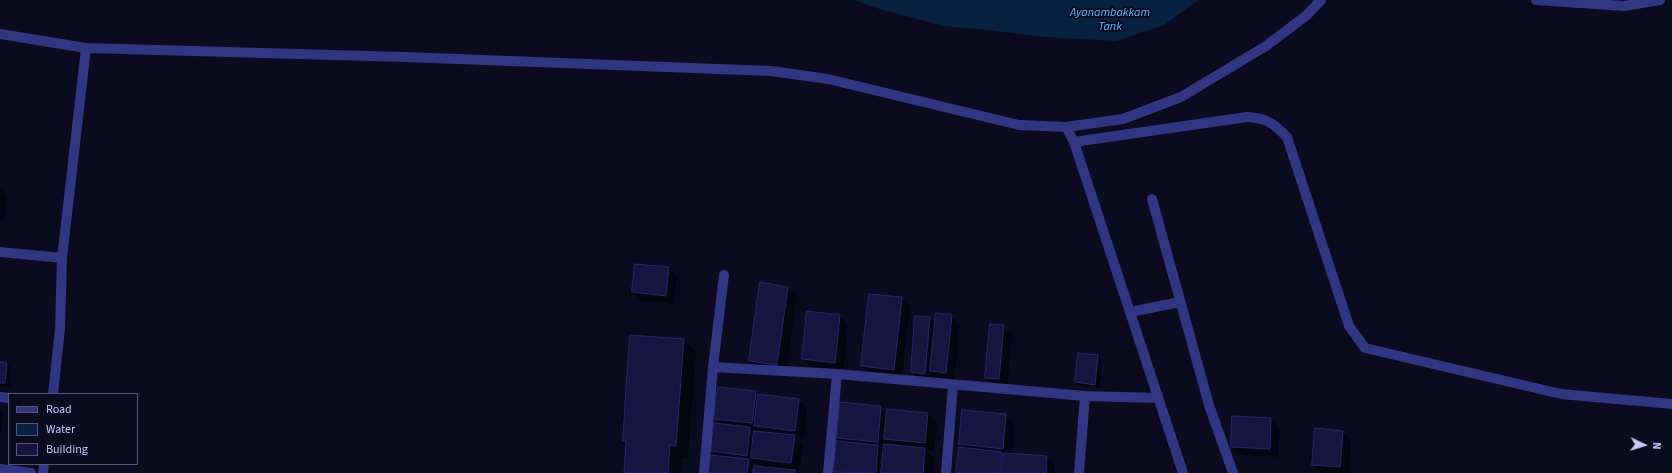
<!DOCTYPE html>
<style>
body{margin:0}
#map{position:relative;width:1672px;height:473px;overflow:hidden;background:#0b0a1e;font-family:"Source Sans 3",sans-serif}
canvas{display:block}
.legend{position:absolute;left:8px;top:393px;width:130px;height:72px;box-sizing:border-box;background:#0b0a1e;border:1px solid #565578;margin:0;padding:5px 7px;list-style:none;font-size:12px;color:#c7c6ff}
.legend li{display:flex;align-items:center;gap:8px;height:20px}
.legend b{width:20px;border:1px solid #565578}
.north{position:absolute;left:1624px;top:425px;width:40px;height:40px;-webkit-text-stroke:3px #0b0a1e;paint-order:stroke;rotate:94deg;font-size:11px;font-weight:700;line-height:16px;text-align:center;color:#c7c6ff}
.north::after{content:'';display:block;margin:auto;width:14px;height:18px;background:#c7c6ff;clip-path:polygon(50% 0,100% 100%,50% 72%,0 100%)}
</style>
<div id="map">
<canvas width="1672" height="473"></canvas>
<ul class="legend">
<li><b style="height:5px;background:#303681"></b>Road</li>
<li><b style="height:11px;background:#062240"></b>Water</li>
<li><b style="height:11px;background:#181440"></b>Building</li>
</ul>
<div class="north">N</div>
</div>
<script>
const g = document.querySelector('canvas').getContext('2d');
g.lineJoin = 'round';
function fill(path, color) {
  g.fillStyle = color;
  g.fill(path, 'evenodd');
}
function stroke(path, color, width, dash) {
  g.strokeStyle = color;
  g.lineWidth = width;
  g.lineCap = dash ? 'butt' : 'round';
  g.setLineDash(dash || []);
  g.stroke(path);
}
function drawText(font, color, halo, rows, align = 'center') {
  g.font = font + ' "Source Sans 3",sans-serif';
  g.lineWidth = 4;
  g.setLineDash([]);
  g.textBaseline = 'middle';
  g.strokeStyle = halo;
  g.fillStyle = color;
  for (const [text, x, y, turn = 0] of rows) {
    g.save();
    g.translate(x, y);
    g.rotate((+turn || 0) * Math.PI / 180);
    g.textAlign = isNaN(turn) ? turn : align;
    if (halo) g.strokeText(text, 0, 0);
    g.fillText(text, 0, 0);
    g.restore();
  }
}
fill(new Path2D(`
 M 855,0 L 1198,0 L 1164,25 L 1116,41 L 1044,37 L 988,30 L 944,26 L 876,8 Z`), '#062240');
fill(new Path2D(`
 M 0,188 L 7,196 L 4,222 L 0,221 Z
 M 668,268 L 677,277 L 674,304 L 642,301 L 633,292 Z
 M 788,287 L 797,296 L 786,373 L 759,370 L 750,361 Z
 M 901,298 L 910,307 L 902,378 L 871,375 L 862,366 Z
 M 840,316 L 848,325 L 843,371 L 811,368 L 803,359 Z
 M 951,316 L 960,324 L 954,381 L 940,380 L 934,374 L 934,382 L 921,381 L 912,372 L 929,318 L 936,324 Z
 M 1003,326 L 1012,335 L 1007,388 L 994,386 L 986,378 Z
 M 683,340 L 696,352 L 688,457 L 682,457 L 680,473 L 625,473 L 627,444 L 624,441 Z
 M 1078,354 L 1098,356 L 1102,361 L 1100,388 L 1080,386 L 1076,382 Z
 M 0,363 L 7,364 L 11,368 L 10,387 L 0,386 Z
 M 755,392 L 758,395 L 798,399 L 807,408 L 804,439 L 796,438 L 803,445 L 800,471 L 793,470 L 796,473 L 709,473 L 717,457 L 712,451 L 722,425 L 715,418 ZM 756,462 L 762,468 L 756,467 L 752,463 L 755,464 Z
 M 841,403 L 881,407 L 888,414 L 928,414 L 937,423 L 934,451 L 926,450 L 934,458 L 932,473 L 835,473 L 838,442 L 843,443 L 838,438 ZM 887,440 L 893,446 L 887,445 Z
 M 0,409 L 3,412 L 1,435 L 0,435 Z
 M 1005,415 L 1014,424 L 1012,454 L 1046,457 L 1055,466 L 1055,473 L 957,473 L 964,449 L 960,444 Z
 M 1233,417 L 1271,419 L 1280,428 L 1278,457 L 1240,455 L 1232,447 Z
 M 1343,432 L 1351,440 L 1349,473 L 1321,473 L 1313,465 Z`), '#0007');
const building = new Path2D(`
 M 635,264 L 669,267 L 666,296 L 632,292 Z
 M 760,282 L 788,287 L 777,365 L 749,361 Z
 M 869,294 L 902,297 L 894,370 L 861,366 Z
 M 807,311 L 840,315 L 835,363 L 802,359 Z
 M 936,313 L 952,315 L 946,373 L 930,371 Z
 M 915,316 L 930,317 L 925,374 L 911,372 Z
 M 990,324 L 1004,325 L 999,379 L 985,378 Z
 M 630,335 L 684,339 L 676,446 L 670,445 L 668,473 L 624,473 L 626,441 L 623,441 Z
 M 1078,353 L 1098,355 L 1095,385 L 1075,382 Z
 M 0,362 L 7,363 L 5,383 L 0,383 Z
 M 718,387 L 756,391 L 752,423 L 714,419 Z
 M 758,394 L 799,399 L 795,431 L 754,426 Z
 M 840,402 L 881,406 L 878,442 L 837,438 Z
 M 887,409 L 928,413 L 925,443 L 884,439 Z
 M 962,410 L 1006,414 L 1003,449 L 959,444 Z
 M 1232,416 L 1271,418 L 1270,449 L 1231,447 Z
 M 714,423 L 750,427 L 747,456 L 711,451 Z
 M 1315,428 L 1343,431 L 1340,467 L 1312,465 Z
 M 754,431 L 795,435 L 791,463 L 751,458 Z
 M 837,441 L 878,445 L 876,473 L 833,472 Z
 M 884,444 L 925,448 L 923,473 L 881,473 Z
 M 959,447 L 1002,452 L 1000,473 L 956,473 Z
 M 1004,453 L 1047,456 L 1046,473 L 1002,473 Z
 M 710,455 L 749,459 L 747,473 L 708,473 Z
 M 754,466 L 795,470 L 794,473 L 753,473 Z`);
fill(building, '#181440');
stroke(building, '#2a246f', 1);
stroke(new Path2D(`
 M 1536,0 L 1624,6 L 1660,0
 M 0,34 L 86,48 L 405,57 L 771,71 L 828,79 L 1019,125 L 1066,127 L 1123,119 L 1181,97 L 1266,46 L 1307,15 L 1321,0
 M 1066,127 L 1074,142 L 1183,473
 M 1074,142 L 1247,117 C 1267,118 1273,123 1287,137 L 1349,326 L 1365,348 L 1561,394 L 1672,404
 M 1152,199 L 1209,405 L 1233,473
 M 0,252 L 62,258
 M 724,275 L 713,367 L 837,374 L 1085,396
 M 1130,312 L 1180,302
 M 53,394 L 60,329 L 62,258 L 86,48
 M 0,397 L 9,398
 M 0,469 L 31,473
 M 43,473 L 44,464
 M 704,473 L 713,367
 M 828,473 L 837,374
 M 946,473 L 953,385
 M 1079,473 L 1085,396 L 1157,398`), '#303681', 10);
drawText('italic 12px', '#54c3ff', '#0b0a1e', [
 ["Ayanambakkam",1110,13],
 ["Tank",1110,27]
]);
</script>
